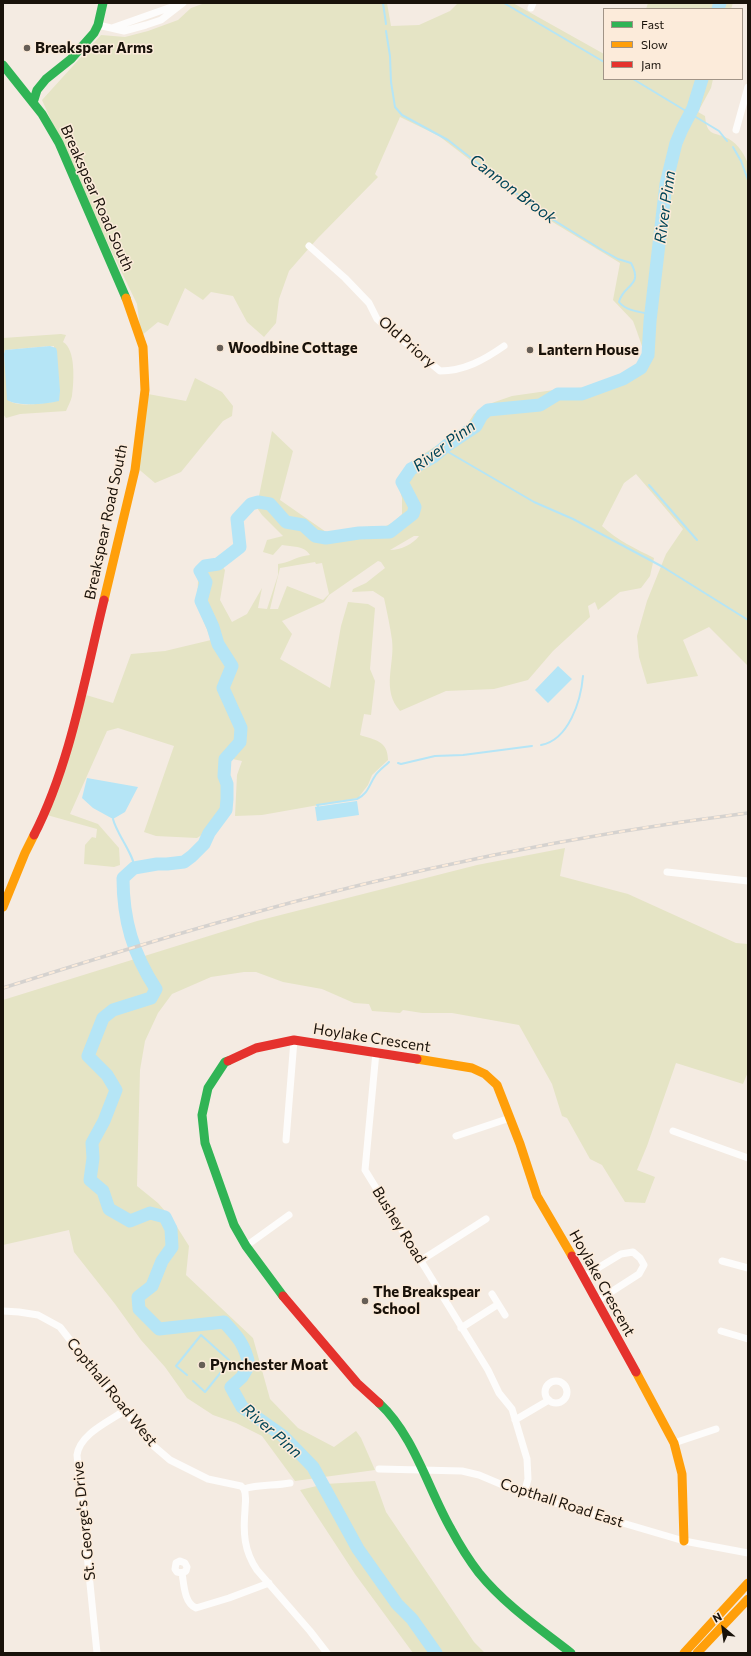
<!DOCTYPE html>
<style>
body{margin:0}
#map{position:relative;width:751px;height:1656px;overflow:hidden;background:#f4ebe2;font-family:Commissioner,sans-serif}
canvas{display:block}
.frame{position:absolute;inset:0;border:4px solid #19120a;pointer-events:none}
.legend{position:absolute;left:603px;top:8px;width:140px;height:72px;box-sizing:border-box;background:#fcebda;border:1px solid #a19487;margin:0;padding:5px 7px;list-style:none;font-size:12px;color:#19120a}
.legend li{display:flex;align-items:center;gap:8px;height:20px}
.legend b{width:20px;border:1px solid #a19487}
.north{position:absolute;left:703px;top:1608px;width:40px;height:40px;-webkit-text-stroke:3px #fcebda;paint-order:stroke;rotate:331deg;font-size:11px;font-weight:700;line-height:16px;text-align:center;color:#19120a}
.north::after{content:'';display:block;margin:auto;width:14px;height:18px;background:#19120a;clip-path:polygon(50% 0,100% 100%,50% 72%,0 100%)}
</style>
<div id="map">
<canvas width="751" height="1656"></canvas>
<div class="frame"></div>
<ul class="legend">
<li><b style="height:5px;background:#30b455"></b>Fast</li>
<li><b style="height:5px;background:#ff9f0a"></b>Slow</li>
<li><b style="height:5px;background:#e5322d"></b>Jam</li>
</ul>
<div class="north">N</div>
</div>
<script>
const g = document.querySelector('canvas').getContext('2d');
g.lineJoin = 'round';
function fill(path, color) {
  g.fillStyle = color;
  g.fill(path, 'evenodd');
}
function stroke(path, color, width, dash) {
  g.strokeStyle = color;
  g.lineWidth = width;
  g.lineCap = dash ? 'butt' : 'round';
  g.setLineDash(dash || []);
  g.stroke(path);
}
function drawText(font, color, halo, rows, align = 'center') {
  g.font = font + ' Commissioner,sans-serif';
  g.lineWidth = 3;
  g.setLineDash([]);
  g.textBaseline = 'middle';
  g.strokeStyle = halo;
  g.fillStyle = color;
  for (const [text, x, y, turn = 0] of rows) {
    g.save();
    g.translate(x, y);
    g.rotate((+turn || 0) * Math.PI / 180);
    g.textAlign = isNaN(turn) ? turn : align;
    if (halo) g.strokeText(text, 0, 0);
    g.fillText(text, 0, 0);
    g.restore();
  }
}
fill(new Path2D(`
 M 205,3 L 387,3 L 391,26 L 419,25 L 450,11 L 458,3 L 513,3 L 604,54 L 604,79 L 713,79 L 711,88 L 698,112 L 705,116 C 707,138 715,131 729,139 C 738,144 745,155 748,164 L 748,666 L 709,627 L 683,640 L 698,676 L 647,684 L 639,657 L 637,636 L 647,601 L 666,554 L 683,529 L 636,474 L 624,483 L 602,526 C 617,540 636,549 654,558 L 650,576 L 641,588 L 620,592 L 598,610 L 595,602 L 588,606 L 590,617 L 553,651 L 528,680 L 494,689 L 446,691 L 400,711 C 381,689 395,665 392,640 C 390,626 387,612 384,598 L 373,591 L 352,592 L 353,589 L 366,583 L 385,568 L 381,562 L 378,561 L 329,595 L 324,602 L 282,621 L 292,634 L 280,659 L 330,688 L 341,626 L 348,602 L 368,604 L 375,608 L 370,669 L 375,681 L 371,715 L 364,714 L 360,735 C 375,740 388,741 388,760 L 372,775 L 368,785 L 358,798 L 262,815 L 235,816 L 237,775 L 242,761 L 223,757 L 221,765 L 225,785 L 224,809 L 208,831 L 197,838 L 156,836 L 144,832 L 174,746 L 118,728 L 107,731 L 70,814 L 98,824 L 119,848 L 120,865 L 114,867 L 84,864 L 85,845 L 92,837 L 96,838 L 97,829 L 47,815 L 70,751 L 86,695 L 113,703 L 131,654 L 165,651 L 211,640 L 197,604 L 198,581 L 196,569 L 203,563 L 217,560 L 225,570 L 220,600 L 232,622 L 247,614 L 262,588 L 258,608 L 267,609 L 278,575 L 278,564 C 290,563 296,556 310,555 C 304,545 292,547 282,545 L 273,555 L 263,552 L 267,540 L 283,536 L 262,515 L 251,499 L 259,496 L 272,431 L 293,451 L 280,500 L 329,534 L 372,526 L 384,527 L 394,522 L 402,514 L 402,498 L 397,480 L 407,465 L 466,426 L 474,414 L 486,405 L 512,396 L 561,389 L 591,387 L 617,375 L 628,372 L 638,366 L 643,349 L 636,329 L 633,321 L 613,300 L 620,263 L 541,215 L 439,136 L 400,117 L 375,174 L 378,177 L 317,239 L 289,271 L 279,299 L 276,323 L 264,337 L 247,322 L 233,296 L 211,292 L 203,300 L 185,288 L 168,326 L 158,322 L 141,336 L 137,304 L 82,190 L 42,100 L 101,35 L 125,37 L 148,31 L 178,20 L 191,8 ZM 414,536 L 419,536 C 413,544 401,550 390,550 ZM 315,562 L 316,564 L 322,563 L 329,594 L 323,600 L 287,586 L 278,609 L 270,609 L 280,568 Z
 M 648,3 L 733,3 L 731,9 L 646,9 Z
 M 61,334 L 66,335 L 63,342 C 76,349 74,382 72,396 C 71,401 68,406 66,411 L 20,414 L 6,418 L 3,414 L 3,338 ZM 50,346 L 54,346 L 54,402 C 41,403 19,408 8,400 L 4,354 L 5,350 Z
 M 195,378 L 222,392 L 233,406 L 232,416 L 223,421 L 207,440 L 181,472 L 155,483 L 135,466 L 148,394 L 186,401 Z
 M 565,848 L 560,876 L 628,894 L 736,943 L 748,944 L 748,1072 L 743,1084 L 676,1063 L 647,1146 L 637,1170 L 655,1177 L 645,1203 L 625,1202 L 602,1165 L 590,1159 L 567,1118 L 562,1116 L 552,1084 L 519,1025 L 452,1013 L 422,1013 L 403,1010 L 400,1013 L 372,1011 L 369,1004 L 354,1003 L 322,989 L 283,982 L 256,972 L 244,972 L 211,977 L 172,994 L 158,1013 L 145,1041 L 140,1070 L 137,1186 L 158,1203 L 172,1219 L 189,1246 L 186,1275 L 253,1338 L 270,1399 L 298,1428 L 334,1447 L 356,1431 L 361,1438 L 375,1470 L 295,1481 L 262,1436 L 236,1423 L 213,1415 L 187,1398 L 165,1367 L 141,1340 L 115,1304 L 74,1252 L 69,1230 L 3,1245 L 3,1000 L 257,921 L 477,865 Z
 M 375,1481 L 386,1512 L 474,1642 L 485,1653 L 413,1653 L 355,1574 L 300,1490 L 325,1484 Z`), '#e5e4c5');
fill(new Path2D(`
 M 50,346 L 56,348 L 57,351 L 60,391 L 59,401 C 47,404 18,407 7,400 L 4,354 L 5,350 Z
 M 558,666 L 572,679 L 548,703 L 535,690 Z
 M 87,778 L 138,787 L 125,812 L 113,819 L 93,808 L 82,798 Z
 M 357,801 L 359,815 L 317,821 L 315,807 Z`), '#b5e5f6');
stroke(new Path2D(`
 M 383,3 L 386,24
 M 504,3 L 604,62
 M 386,31 L 390,56 L 391,82 L 395,107 L 402,115 L 448,140 L 539,211 L 602,250 L 618,259 L 631,263 C 644,287 623,284 619,302 C 626,311 640,312 651,314
 M 633,79 L 719,131 L 727,141
 M 733,147 L 741,161 L 748,180
 M 443,449 L 534,502 L 573,519 L 663,567 L 748,620
 M 649,485 L 697,540
 M 541,745 C 569,740 581,700 583,676
 M 398,763 L 401,764 L 435,756 L 463,755 L 532,746
 M 318,806 L 317,805 L 357,799 C 368,794 369,785 375,776 C 378,771 385,766 389,762
 M 113,819 C 116,833 136,858 134,868
 M 187,1375 L 176,1366 L 201,1335 L 230,1361 L 205,1392 L 193,1381`), '#b5e5f6', 2);
stroke(new Path2D(`
 M 718,9 L 720,3
 M 436,1653 L 412,1619 L 397,1604 L 358,1549 L 313,1467 L 283,1436 L 242,1407 L 231,1387 L 242,1377 L 249,1365 C 245,1345 238,1337 224,1322 L 159,1329 L 139,1309 L 138,1297 L 152,1286 L 162,1261 L 172,1247 L 171,1229 L 165,1217 L 150,1213 L 130,1221 L 109,1209 L 103,1191 L 90,1180 L 93,1158 L 92,1143 L 104,1121 L 116,1090 L 107,1075 L 88,1056 L 103,1018 L 113,1010 L 151,998 L 156,989 C 133,954 123,920 123,878 L 134,868 L 157,864 L 167,864 L 184,862 L 192,856 L 204,844 L 209,833 L 226,810 L 227,799 L 227,784 L 224,776 L 225,759 L 240,742 L 241,728 L 223,688 L 232,666 L 218,644 L 213,627 L 201,601 L 206,582 L 200,571 L 205,566 L 218,564 L 240,547 L 237,519 L 251,504 L 258,502 L 270,504 L 286,522 L 303,525 L 315,536 L 326,538 L 359,533 L 390,532 L 413,514 L 415,507 L 402,482 L 411,469 L 433,457 L 446,446 L 476,426 L 482,415 L 488,410 L 540,405 L 558,394 L 582,394 L 623,379 L 641,368 L 648,355 L 650,321 L 666,184 L 676,143 L 682,129 L 693,108 L 702,79`), '#b5e5f6', 13);
stroke(new Path2D(`
 M 531,8 L 533,3
 M 98,25 L 124,31 L 146,25 L 161,20 L 183,3
 M 112,28 L 177,5
 M 736,130 L 748,87
 M 309,246 L 345,278 L 369,303 L 377,319 L 440,371 C 464,371 484,360 504,346
 M 667,872 L 748,881
 M 376,1052 L 365,1170 L 488,1370 L 499,1393 L 512,1409 L 527,1459 L 528,1479 L 524,1494
 M 673,1131 L 748,1158
 M 456,1136 L 510,1118
 M 286,1140 L 294,1040
 M 246,1246 L 289,1215
 M 420,1261 L 486,1219
 M 722,1261 L 748,1268
 M 583,1277 L 621,1254 L 633,1252 L 640,1258 L 644,1265 L 639,1274 L 597,1301
 M 492,1294 L 505,1315
 M 3,1311 L 19,1312 L 38,1315 L 60,1327 L 149,1442 L 170,1460 L 208,1479 L 241,1486 L 244,1489 C 258,1484 275,1486 290,1483
 M 461,1328 L 497,1305
 M 721,1331 L 748,1339
 M545 1392a11 11 0 1 1 22 0a11 11 0 1 1-22 0Z
 M 515,1420 L 549,1400
 M 674,1443 L 716,1429
 M 379,1469 L 462,1471 L 479,1475 L 524,1494 L 684,1541 L 748,1553
 M 244,1489 C 247,1496 245,1503 245,1510 C 243,1533 244,1551 257,1570 L 310,1631 L 327,1653
 M 182,1573 L 186,1571 L 187,1567 L 185,1563 L 180,1561 L 176,1563 L 175,1569 L 177,1572 L 182,1573 C 184,1584 184,1603 196,1608 L 229,1598 L 269,1583
 M 97,1653 L 77,1455 C 80,1434 108,1422 124,1411`), '#fdfcfb', 7);
stroke(new Path2D(`
 M 3,65 L 42,114 L 59,143 L 126,298
 M 33,103 L 37,90 L 46,79 L 71,59 L 94,33 L 98,25 L 103,3
 M 228,1061 L 225,1062 L 208,1088 L 202,1115 L 205,1143 L 234,1225 L 246,1246 L 283,1296
 M 379,1403 C 414,1435 428,1489 451,1529 C 459,1544 469,1560 479,1573 C 505,1605 539,1628 571,1653`), '#30b455', 9);
stroke(new Path2D(`
 M 104,600 L 135,470 L 145,390 L 143,347 L 126,298
 M 3,907 L 25,853 L 34,835
 M 417,1059 L 472,1068 L 485,1074 L 497,1085 L 520,1144 L 537,1196 L 572,1256
 M 636,1372 L 674,1443 L 682,1474 L 684,1541
 M 684,1653 L 748,1583
 M 697,1653 L 748,1599`), '#ff9f0a', 9);
stroke(new Path2D(`
 M 34,835 C 70,765 85,677 104,600
 M 228,1061 L 256,1048 L 294,1040 L 417,1059
 M 572,1256 L 636,1372
 M 283,1296 L 357,1383 L 379,1403`), '#e5322d', 9);
const rail = new Path2D(`
 M 3,988 C 79,964 155,940 231,919 C 401,871 574,835 748,813`);
stroke(rail, '#d5d2cf', 3.5);
stroke(rail, '#fcebda', 2, [6]);
for (const [x, y, r, color] of [
 [27,48,4,"#665e56"],
 [220,348,4,"#665e56"],
 [530,350,4,"#665e56"],
 [365,1301,4,"#665e56"],
 [202,1365,4,"#665e56"]
]) {
  const dot = new Path2D();
  dot.arc(x, y, r, 0, 2 * Math.PI);
  g.fillStyle = color;
  g.fill(dot);
  stroke(dot, '#fcebda', 1.5);
}
drawText('bold 15px', '#19120a', '#fcebda', [
 ["Breakspear Arms",35,48],
 ["Woodbine Cottage",228,348],
 ["Lantern House",538,350],
 ["The Breakspear",373,1292],
 ["School",373,1309],
 ["Pynchester Moat",210,1365]
], 'left');
drawText('15px', '#19120a', '#fcebda', [
 ["Breakspear Road South",97,198,66],
 ["Old Priory",407,342,41],
 ["Breakspear Road South",106,522,-78],
 ["Hoylake Crescent",372,1038,9],
 ["Bushey Road",399,1225,58],
 ["Hoylake Crescent",602,1283,61],
 ["Copthall Road West",112,1392,51],
 ["Copthall Road East",562,1503,18],
 ["St. George's Drive",84,1521,-96]
]);
drawText('italic 16px', '#014457', '#fcebda', [
 ["Cannon Brook",513,189,37],
 ["River Pinn",665,207,-82],
 ["River Pinn",444,446,-37],
 ["River Pinn",272,1431,41]
]);
</script>
